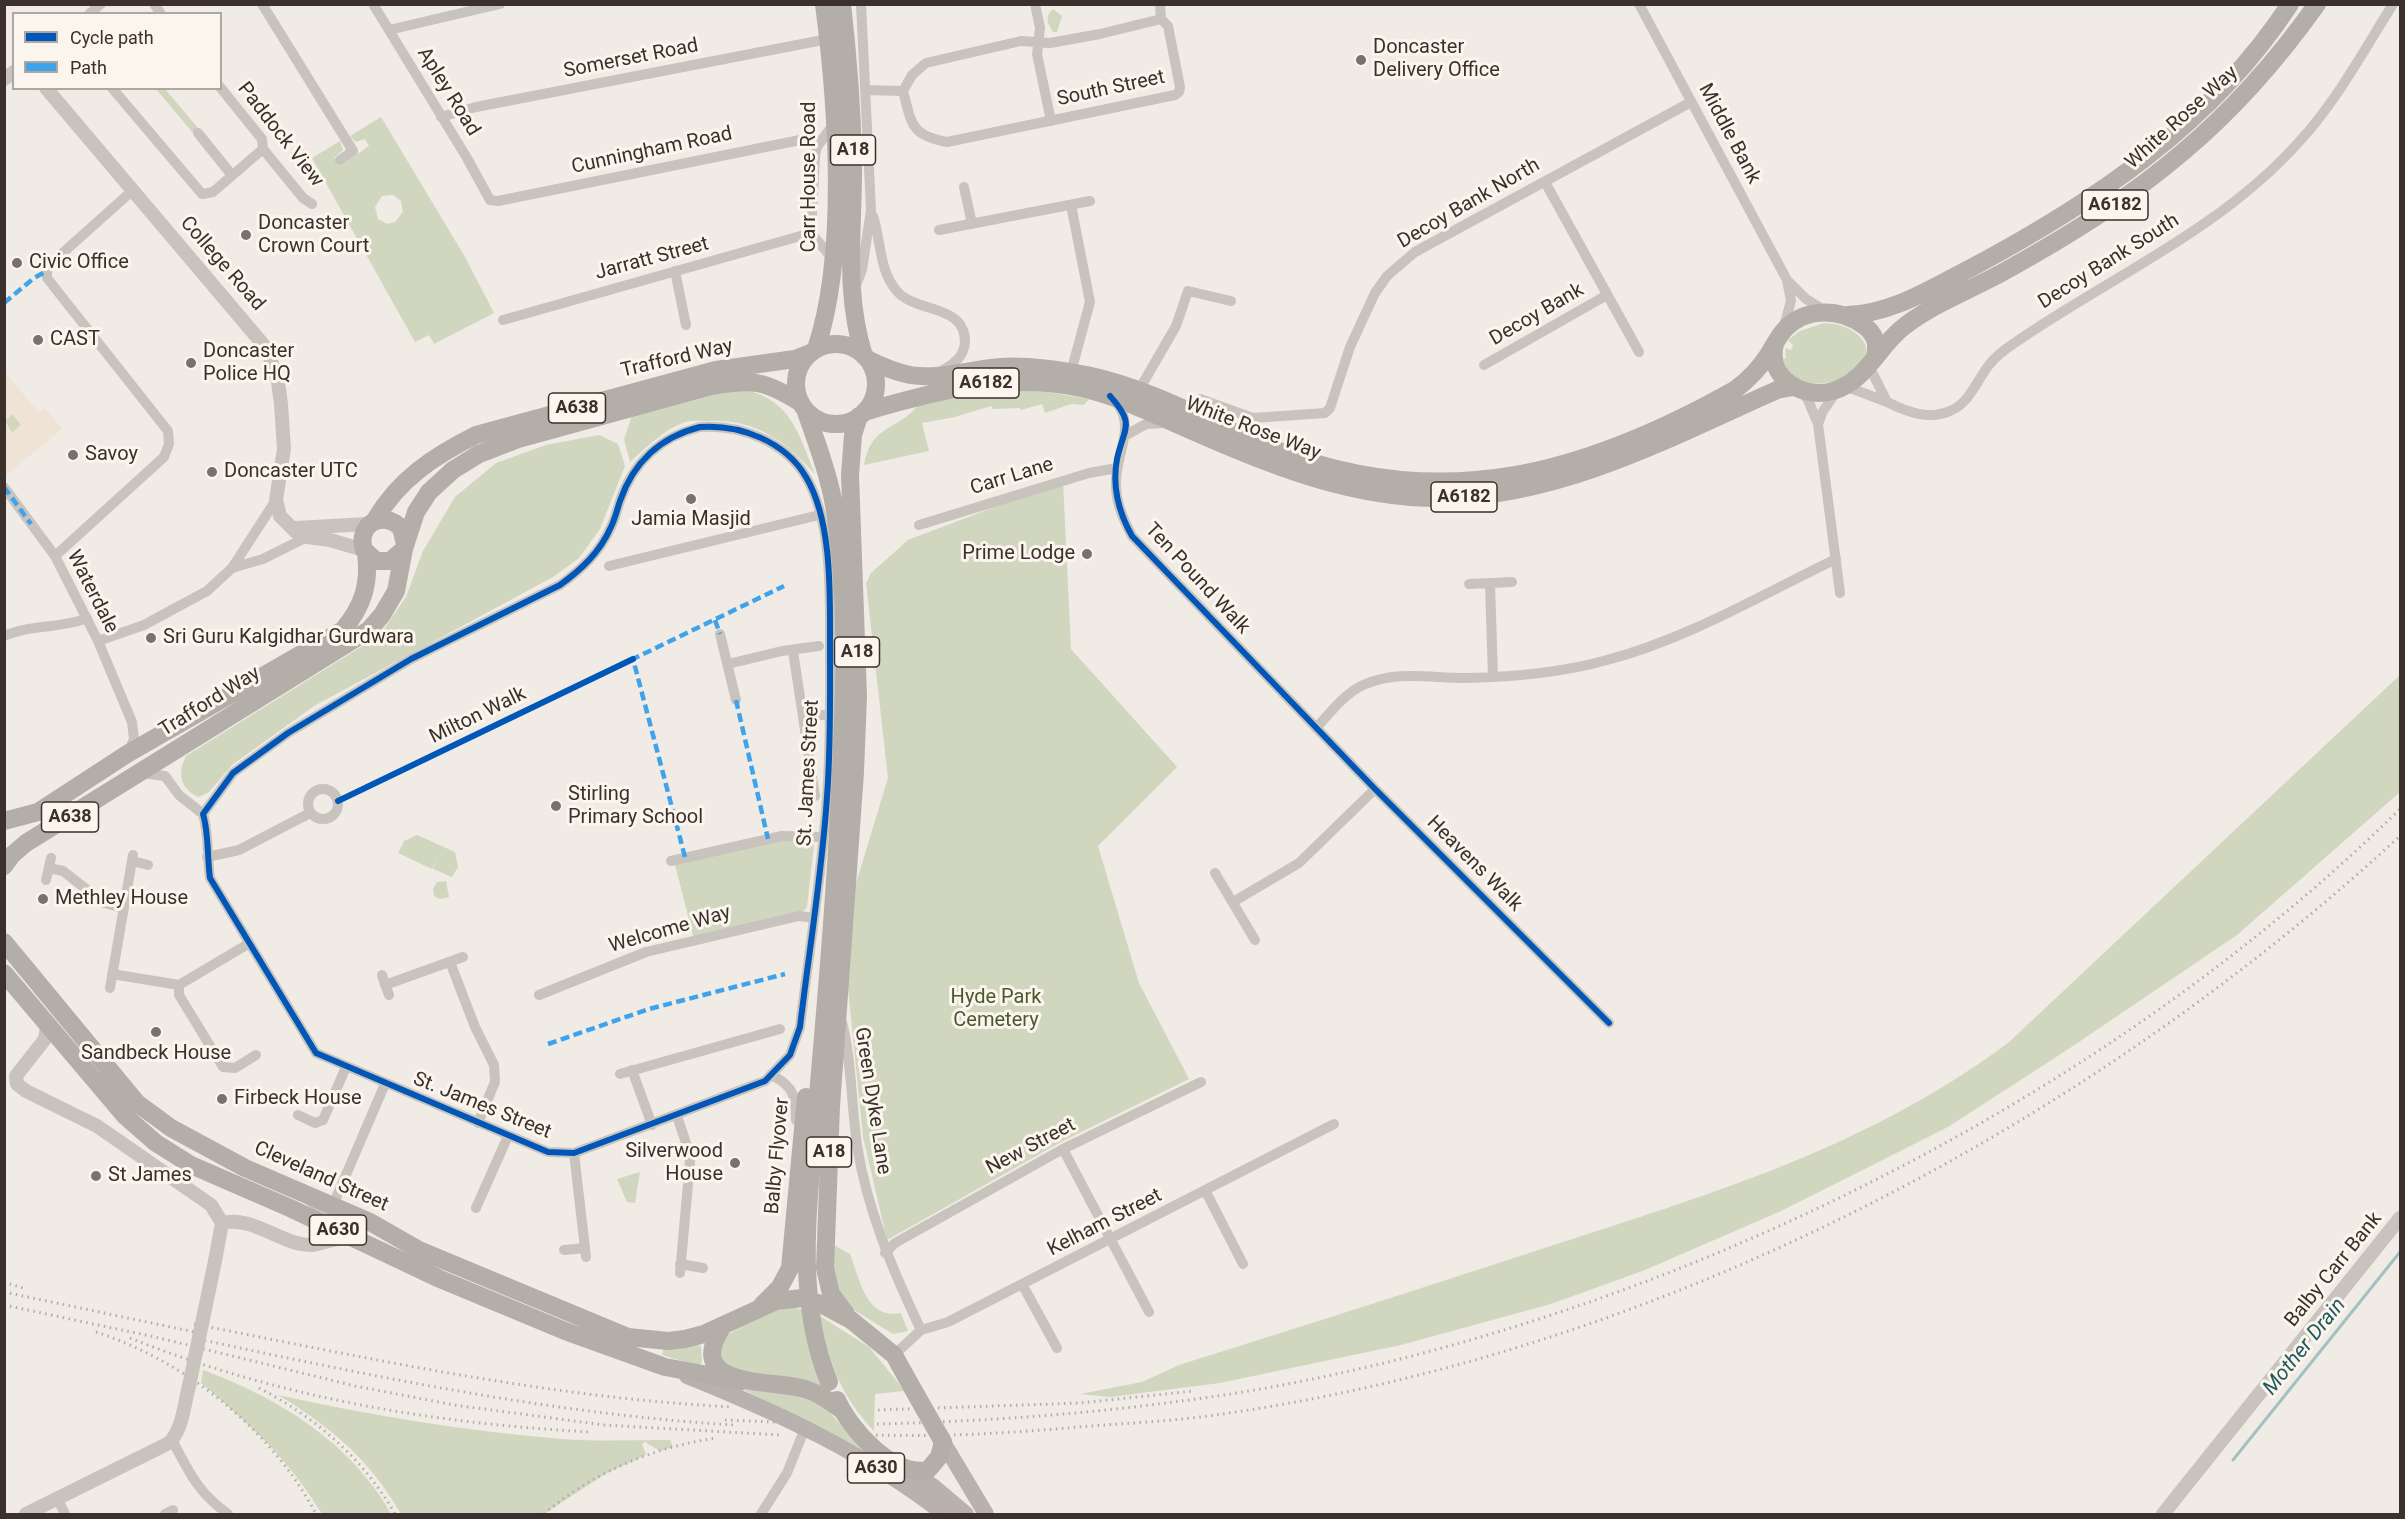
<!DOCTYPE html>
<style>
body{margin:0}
#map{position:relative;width:2405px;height:1519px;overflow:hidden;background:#f0ebe5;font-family:Roboto,sans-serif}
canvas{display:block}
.frame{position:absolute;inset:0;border:6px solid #3b302b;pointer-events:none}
.legend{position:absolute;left:12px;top:12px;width:210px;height:78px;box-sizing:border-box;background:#fbf5ee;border:2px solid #aea6a0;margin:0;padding:8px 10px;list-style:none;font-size:18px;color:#3b302b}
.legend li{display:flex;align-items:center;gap:12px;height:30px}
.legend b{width:30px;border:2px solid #aea6a0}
</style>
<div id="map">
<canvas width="2405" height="1519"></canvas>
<div class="frame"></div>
<ul class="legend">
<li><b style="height:8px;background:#0057b8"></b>Cycle path</li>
<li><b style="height:8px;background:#3fa3eb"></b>Path</li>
</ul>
</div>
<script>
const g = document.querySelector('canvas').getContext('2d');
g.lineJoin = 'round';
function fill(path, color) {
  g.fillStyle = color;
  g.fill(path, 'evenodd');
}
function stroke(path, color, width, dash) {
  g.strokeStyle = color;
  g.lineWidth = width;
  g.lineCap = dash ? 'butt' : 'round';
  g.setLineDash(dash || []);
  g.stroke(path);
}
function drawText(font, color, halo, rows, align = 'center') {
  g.font = font + ' Roboto,sans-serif';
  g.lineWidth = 6;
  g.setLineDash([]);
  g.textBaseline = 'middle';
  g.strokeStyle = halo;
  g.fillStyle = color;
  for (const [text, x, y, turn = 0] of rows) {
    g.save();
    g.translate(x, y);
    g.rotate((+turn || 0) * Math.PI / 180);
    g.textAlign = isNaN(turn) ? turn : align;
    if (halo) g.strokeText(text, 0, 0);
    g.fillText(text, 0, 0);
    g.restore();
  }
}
fill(new Path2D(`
 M 1053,9 L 1062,16 L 1057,32 L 1053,32 C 1048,24 1044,16 1053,9 Z
 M 156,89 L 165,89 L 198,128 L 193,133 Z
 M 381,117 L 465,257 L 494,313 L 434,344 L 429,335 L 415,342 L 312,158 L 340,141 L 343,150 L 334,158 L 340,166 L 369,146 L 365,139 L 356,142 L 350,136 ZM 393,195 L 401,201 L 403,212 L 395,222 L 387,224 L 378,219 L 375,207 L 382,196 Z
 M 1824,323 C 1836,324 1848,326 1858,335 C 1895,369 1799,411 1783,359 L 1786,358 L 1785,348 L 1791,350 L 1793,345 L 1788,340 L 1800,331 Z
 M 738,388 C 790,398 797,429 815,474 C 784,440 755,419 708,421 C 701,421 692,420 685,422 C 663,430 647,447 630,462 L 624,439 L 632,416 Z
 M 998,388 L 1036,390 L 1089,399 L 1084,405 L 1071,404 L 1045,413 L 1042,404 L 1021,410 L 1019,408 L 993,409 L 991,406 L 955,417 L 922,423 L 929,451 L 864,465 C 872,423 898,431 917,406 Z
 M 12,414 L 22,425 L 12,433 L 5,421 Z
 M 599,435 L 618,444 L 625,466 L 600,529 L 579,558 L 553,577 L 314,706 L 232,765 L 209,792 L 199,797 C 180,789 177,773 186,756 L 380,635 L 406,597 L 423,551 L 455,497 L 496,463 L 546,445 Z
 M 1063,481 L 1071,649 L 1177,767 L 1098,846 L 1139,983 L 1189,1079 L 1061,1142 L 887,1240 L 863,1137 L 847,978 L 854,890 L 888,778 L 866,583 L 871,573 L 908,540 Z
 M 2400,675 L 2400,792 L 2237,935 L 2070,1048 L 1948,1127 L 1781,1211 L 1645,1270 L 1551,1304 L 1401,1345 L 1220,1383 L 1110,1397 L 1080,1394 L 1142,1382 L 1179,1365 C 1307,1325 1435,1284 1563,1242 C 1724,1190 1870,1145 2008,1043 Z
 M 417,835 L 455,852 L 458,867 L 452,877 L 433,869 L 438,856 L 432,869 L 398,853 L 404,841 Z
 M 793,835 L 814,845 L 807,907 L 799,916 L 694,939 L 674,861 Z
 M 446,881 L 449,897 L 440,899 L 434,896 L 433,889 L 437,882 Z
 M 640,1172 L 635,1203 L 627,1202 L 617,1179 Z
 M 832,1244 L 850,1254 C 860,1280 866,1320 901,1313 L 908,1331 L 893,1334 L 843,1303 L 835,1291 Z
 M 791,1307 L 804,1310 L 822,1388 L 732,1371 L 719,1356 L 723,1337 L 773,1310 Z
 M 820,1316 L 869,1347 L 905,1391 L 875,1394 L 874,1431 C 840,1394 829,1364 820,1316 Z
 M 698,1344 L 701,1347 L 702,1362 L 699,1366 L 662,1355 L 664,1348 Z
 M 203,1370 C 277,1397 352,1443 391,1514 L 322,1514 C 289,1459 249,1424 201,1383 Z
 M 740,1388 L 797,1393 L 826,1408 L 862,1449 Z
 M 278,1395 C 368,1415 460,1430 551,1438 C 590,1442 630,1440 670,1440 L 673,1447 L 660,1451 L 645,1442 L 642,1444 L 646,1455 L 605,1474 L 544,1514 L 401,1514 C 371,1461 330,1426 278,1395 Z`), '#d1d6bf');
fill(new Path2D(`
 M 4,371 L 39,413 L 45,408 L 62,429 L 5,476 L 5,423 L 12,432 L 21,425 L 12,414 L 5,421 Z`), '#eee3d5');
stroke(new Path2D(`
 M 2233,1460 L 2400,1252`), '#a1c2c1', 3);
stroke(new Path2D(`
 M 154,4 L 161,14
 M 262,4 L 353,151 L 340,160
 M 373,4 L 467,158 L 490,200 L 498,201 L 800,140 L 821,141
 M 1035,4 L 1040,28 L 1037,54 L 1051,121
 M 1160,4 L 1161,19
 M 1639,4 L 1787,280 L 1806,299 L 1826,311
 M 89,14 L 101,4
 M 389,30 L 500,4
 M 220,87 L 262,139 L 263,149 L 303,198 L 312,204
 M 112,88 L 202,194 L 213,192 L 263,149
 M 866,90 L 903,91
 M 903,91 C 912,124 910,135 947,142 L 1175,95 L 1179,92 L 1180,87 L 1168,26 L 1161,19
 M 903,91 L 912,75 L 926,63 L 1021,41 L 1050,43 L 1100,34 L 1161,19
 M 441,117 L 476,107 L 828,39
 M 198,133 L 231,174
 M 1545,182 L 1639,352
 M 964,187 L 972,224
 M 1071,205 L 1090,302 L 1071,372
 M 873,216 C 881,240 879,270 896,290 C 915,314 965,303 965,342 C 964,358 952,365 940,372
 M 939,230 L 1090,201
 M 832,258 L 811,233 L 815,156 L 817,147 L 835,122
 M 675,271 L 686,325
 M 855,288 L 862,270 L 871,210 L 861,4
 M 503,320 L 811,233
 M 1784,326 L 1791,301 L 1787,280
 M 1484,365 L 1607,295
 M 1845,386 L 1887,402 L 1869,366
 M 1139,390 L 1176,326 L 1188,291 L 1231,301
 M 1800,390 L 1808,400 L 1818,424 L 1840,593
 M 1200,399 L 1253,418 L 1325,413 L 1330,408 L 1350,347 L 1375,293 L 1387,276 L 1415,252 L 1691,102
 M 1115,401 C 1138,427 1114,455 1116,486 C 1116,504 1124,521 1132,536 L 1375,789 L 1609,1023
 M 1887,402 C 1907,412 1930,421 1952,410 C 1970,402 1977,380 1989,365 C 1995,357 2004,350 2013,344 C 2108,278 2219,231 2298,143 C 2336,102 2363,52 2393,4
 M 1818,424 L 1823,411 L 1837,391
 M 700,427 C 739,424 785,441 806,477 C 832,521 830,592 830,642 C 830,693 831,745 827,797 C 822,874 809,951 800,1027 L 790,1055 L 765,1081 L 574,1153 L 548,1152 L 316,1053 L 210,878 C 207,857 209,834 203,814 L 233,773 L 288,733 L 411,659 L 560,585 C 582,569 600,552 611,527 C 615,519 617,510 620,501 C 633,463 660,437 700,427 Z
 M 1126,435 L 1146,424 L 1164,423
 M 4,487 L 55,556 L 98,641 L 132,722 L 134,739 L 129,751
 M 919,525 L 1089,473 L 1117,468
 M 55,556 L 164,457 L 169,444 L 168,431 L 47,278 L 47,267 L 133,190
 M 609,566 L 819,515
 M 232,568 L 276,500
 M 1490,583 L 1493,677
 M 1469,584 L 1512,582
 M 720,634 L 736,700
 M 4,636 C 30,624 61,629 87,618
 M 98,641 L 144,625 L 207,591 L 232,568 L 263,559 L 307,537
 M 793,651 L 815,796
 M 728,664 L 782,651 L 819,646
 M 803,715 L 830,715
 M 1316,728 C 1330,713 1344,694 1363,685 C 1397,670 1430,678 1466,678 C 1514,677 1561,673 1607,660 C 1687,639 1761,595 1836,559
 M 142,773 L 165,776 L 179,795 L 203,814
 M308 804a15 15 0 1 1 30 0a15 15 0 1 1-30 0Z
 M 207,857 L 239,850 L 310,813
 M 132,861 L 148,865
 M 671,861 L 782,836 L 823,837
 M 49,868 L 63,871 L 104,903 L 124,908
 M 1215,873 L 1255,940
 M 46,880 L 51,858
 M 1233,902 L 1299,863 L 1375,789
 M 450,962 L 475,1027 L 494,1065 L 495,1082 L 478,1123
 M 112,974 L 179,985 L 248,944
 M 382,975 L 389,995
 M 179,985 L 179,995 L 223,1067 L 235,1068 L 256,1055
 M 385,985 L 463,957
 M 110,988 L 133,855
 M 539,995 L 646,952 L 799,916 L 814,918
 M 842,1022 C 852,1063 851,1103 857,1145 C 867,1210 893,1271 921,1330
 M 632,1070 L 652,1125
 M 620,1074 L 780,1029
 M 773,1076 C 794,1086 796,1098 796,1120
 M 298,1115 L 315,1123 L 323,1120 L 346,1067
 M 677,1116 L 688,1149 L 690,1162 L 680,1273
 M 1063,1149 L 1149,1312
 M 574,1153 L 586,1257
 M 1206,1192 L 1243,1264
 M 333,1205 L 385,1084
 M 476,1208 L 508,1136
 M 564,1250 L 585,1248
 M 885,1253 L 895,1243 L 1063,1149 L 1201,1082
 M 680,1264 L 703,1268
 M 1022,1284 L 1057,1348
 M 894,1355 L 921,1330 L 948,1322 L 1334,1124
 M 172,1440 C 190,1473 197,1492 228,1514
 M 58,1500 L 65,1514
 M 165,1514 L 173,1510
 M 761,1514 L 787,1473 L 805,1428`), '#c9c3be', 10);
stroke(new Path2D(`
 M 4,79 L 14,72
 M 46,88 L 267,349 L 278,382 L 281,404 L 284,449 L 276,500 L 280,516 L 297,533 L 307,537 L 330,540 L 364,550
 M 296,528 L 368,524
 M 48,1023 L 45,1039 L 16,1076 L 17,1084 L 26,1091 L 97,1126 L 211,1205 L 222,1223 L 215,1261
 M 222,1223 C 254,1215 281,1246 313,1245 C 323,1224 332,1218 313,1201
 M 313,1245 L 349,1236
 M 26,1514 L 169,1443 C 183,1429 184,1404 189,1386
 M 2163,1514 L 2400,1218`), '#c9c3be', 14);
stroke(new Path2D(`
 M 687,1376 C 777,1412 867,1454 944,1514
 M 943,1442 L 986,1514
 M 908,1470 L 934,1487 L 966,1514`), '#b8b1ad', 16);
stroke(new Path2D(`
 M 842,4 C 848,56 852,108 853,160 C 854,229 843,289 864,356
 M 1847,315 C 1891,314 1930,289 1969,269 C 2093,203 2212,124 2290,4
 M 1775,344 C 1766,378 1804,400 1833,391 C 1868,380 1878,345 1906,325 C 1935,303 1973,289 2005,271 C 2068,236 2128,199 2183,152 C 2234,109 2278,59 2317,4
 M796 384a40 40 0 1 1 80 0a40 40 0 1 1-80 0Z
 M 816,349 C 848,253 837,105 824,4
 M 867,359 C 881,366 895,372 910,375 C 939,380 972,369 1001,367 C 1030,365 1059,370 1087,375 C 1153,389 1212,424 1274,449 C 1442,515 1585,474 1736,389 C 1749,379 1759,369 1768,355 C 1774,346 1778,336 1786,328 C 1807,307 1840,309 1863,325 C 1875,333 1878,343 1875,357
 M 805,409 C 816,441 828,472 834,505 C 848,593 845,685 841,773 C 836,888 826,1003 816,1118
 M 864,412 C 935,391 1007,372 1081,388 C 1122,397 1159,417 1197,433 C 1276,468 1359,500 1446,498 C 1565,495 1671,437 1777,390 L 1793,387
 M 375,520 C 399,479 434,456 476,435 L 716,370 L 795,359 L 810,353
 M 404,549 L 390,561 L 376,561 L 364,550 C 356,525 382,509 401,528 L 405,544
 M 4,821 L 38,812 L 127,754 L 343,630 C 363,606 370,584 366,553
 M 4,866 L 12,855 L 26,843 L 369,630 L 382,615 L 396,591 L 404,549 L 416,512 L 429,492 L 453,470 L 479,454 L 518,439 L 711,386 C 753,379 764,380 801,403
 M 4,942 L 137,1103 L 171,1128 L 245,1168 L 370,1222 L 419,1250 L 628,1337 L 668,1341 L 685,1339 L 704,1334 L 776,1301 L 802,1298 L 821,1304 L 851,1320 L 894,1355 L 914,1391
 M 4,973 L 125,1116 L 156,1143 L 191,1165 L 290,1208 L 440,1279 L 565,1331 L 665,1367 L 741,1381
 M 762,1305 L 780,1287 L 790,1268 L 806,1097
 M 846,1314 L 831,1294 L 825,1268 L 831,1106 L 855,772 L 858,696 L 850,475 L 853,435 L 859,416
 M 723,1326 C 682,1387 768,1380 801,1388 C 816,1391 829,1401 842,1410
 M 837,1400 C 850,1429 892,1477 928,1470 L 939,1457 L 943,1442`), '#b4aea8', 18);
stroke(new Path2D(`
 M 4,1282 L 23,1288
 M 4,1292 L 204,1334
 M 4,1305 L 155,1337 L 355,1386 L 454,1405 L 604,1425 L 780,1435
 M 194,1324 C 372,1359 551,1398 733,1407
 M 96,1332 C 187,1362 271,1429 316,1514
 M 130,1338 C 277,1397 434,1424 592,1432
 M 193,1338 C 372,1376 551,1414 734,1425
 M 259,1388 C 315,1417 364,1459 395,1514
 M 878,1410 L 1080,1403 L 1193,1391
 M 725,1420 L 775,1422
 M 877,1424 C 1004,1421 1129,1411 1255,1390 C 1667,1318 2101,1103 2400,809
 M 876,1435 C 943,1437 1011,1433 1078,1427 C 1128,1423 1179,1421 1229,1413 C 1659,1350 2082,1129 2400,836
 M 544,1514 C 593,1472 654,1447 717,1438`), '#b1aca8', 3, [1.5, 4.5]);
stroke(new Path2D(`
 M 189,1386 L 215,1261`), '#c9c3be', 14);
stroke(new Path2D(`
 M 816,1118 C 808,1205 795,1299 829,1382
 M 914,1391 L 943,1442`), '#b4aea8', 18);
stroke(new Path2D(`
 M 4,303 L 34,278 L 45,272
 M 4,487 L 31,524
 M 715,620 L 720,634
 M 736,700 L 768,839
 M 685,857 L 633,659 L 784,586
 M 548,1044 L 649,1009 L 785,974`), '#3fa3eb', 4.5, [9, 4.5]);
stroke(new Path2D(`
 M 1110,396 C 1136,425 1124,427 1117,459 C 1112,486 1119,513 1132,536 L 1375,789 L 1609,1023
 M 700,427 C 739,424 785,441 806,477 C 832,521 830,592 830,642 C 830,693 831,745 827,797 C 822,874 809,951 800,1027 L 790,1055 L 765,1081 L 574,1153 L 548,1152 L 316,1053 L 210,878 C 207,857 209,834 203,814 L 233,773 L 288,733 L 411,659 L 560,585 C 582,569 600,552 611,527 C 615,519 617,510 620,501 C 633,463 660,437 700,427 Z
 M 338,801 L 633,659`), '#0057b8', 6);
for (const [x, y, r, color] of [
 [1361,60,6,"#7a716c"],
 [246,235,6,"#7a716c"],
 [17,263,6,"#7a716c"],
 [38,340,6,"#7a716c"],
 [191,363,6,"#7a716c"],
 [73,455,6,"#7a716c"],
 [212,472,6,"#7a716c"],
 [691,499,6,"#7a716c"],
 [1087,554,6,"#7a716c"],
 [151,638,6,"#7a716c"],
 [556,806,6,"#7a716c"],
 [43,899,6,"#7a716c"],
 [156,1032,6,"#7a716c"],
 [222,1099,6,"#7a716c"],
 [735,1163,6,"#7a716c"],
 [96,1176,6,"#7a716c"]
]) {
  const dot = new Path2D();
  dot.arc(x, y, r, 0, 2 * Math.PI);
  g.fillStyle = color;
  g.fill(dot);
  stroke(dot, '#fbf5ee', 2);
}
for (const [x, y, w] of [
 [853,150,45],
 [2115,205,66],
 [986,383,66],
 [577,408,57],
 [1464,497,66],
 [857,652,45],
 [70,817,57],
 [829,1152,45],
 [338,1230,57],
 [876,1468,57]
]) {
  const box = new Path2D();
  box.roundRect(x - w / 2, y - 15, w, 30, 4.5);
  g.fillStyle = '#fbf5ee';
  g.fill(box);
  stroke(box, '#3b302b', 1.5);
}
drawText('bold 18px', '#3b302b', null, [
 ["A18",853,150],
 ["A6182",2115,205],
 ["A6182",986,383],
 ["A638",577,408],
 ["A6182",1464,497],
 ["A18",857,652],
 ["A638",70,817],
 ["A18",829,1152],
 ["A630",338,1230],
 ["A630",876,1468]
]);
drawText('20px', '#3b302b', '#fbf5ee', [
 ["Doncaster",1373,48],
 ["Delivery Office",1373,71],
 ["Doncaster",258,224],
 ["Crown Court",258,247],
 ["Civic Office",29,263],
 ["CAST",50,340],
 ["Doncaster",203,352],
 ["Police HQ",203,375],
 ["Savoy",85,455],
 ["Doncaster UTC",224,472],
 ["Jamia Masjid",691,520,"center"],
 ["Prime Lodge",1075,554,"right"],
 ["Sri Guru Kalgidhar Gurdwara",163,638],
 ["Stirling",568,795],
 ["Primary School",568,818],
 ["Methley House",55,899],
 ["Sandbeck House",156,1054,"center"],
 ["Firbeck House",234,1099],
 ["Silverwood",723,1152,"right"],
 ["House",723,1175,"right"],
 ["St James",108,1176]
], 'left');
drawText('20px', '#3b302b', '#fbf5ee', [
 ["Somerset Road",631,59,-11],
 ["South Street",1111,89,-12],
 ["Apley Road",448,92,58],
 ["White Rose Way",2182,118,-42],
 ["Middle Bank",1729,134,62],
 ["Paddock View",280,135,52],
 ["Cunningham Road",652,151,-12],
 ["Carr House Road",810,177,-90],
 ["Decoy Bank North",1469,204,-30],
 ["Jarratt Street",652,259,-15],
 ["Decoy Bank South",2109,262,-32],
 ["College Road",222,264,49],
 ["Decoy Bank",1537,315,-30],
 ["Trafford Way",677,359,-13],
 ["White Rose Way",1253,429,21],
 ["Carr Lane",1012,477,-17],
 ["Ten Pound Walk",1197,579,47],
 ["Waterdale",92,592,63],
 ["Trafford Way",210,702,-32],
 ["Milton Walk",478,716,-26],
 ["St. James Street",809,773,-87],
 ["Heavens Walk",1474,864,45],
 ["Welcome Way",670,930,-16],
 ["Green Dyke Lane",872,1101,81],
 ["St. James Street",482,1106,22],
 ["New Street",1031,1147,-28],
 ["Balby Flyover",778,1156,-85],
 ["Cleveland Street",321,1177,24],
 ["Kelham Street",1105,1223,-27],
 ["Balby Carr Bank",2334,1270,-51]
]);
drawText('20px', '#4a5a2e', '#fbf5ee', [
 ["Hyde Park",996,998],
 ["Cemetery",996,1021]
]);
drawText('italic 21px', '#1f5a5e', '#fbf5ee', [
 ["Mother Drain",2305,1347,-51]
]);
</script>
